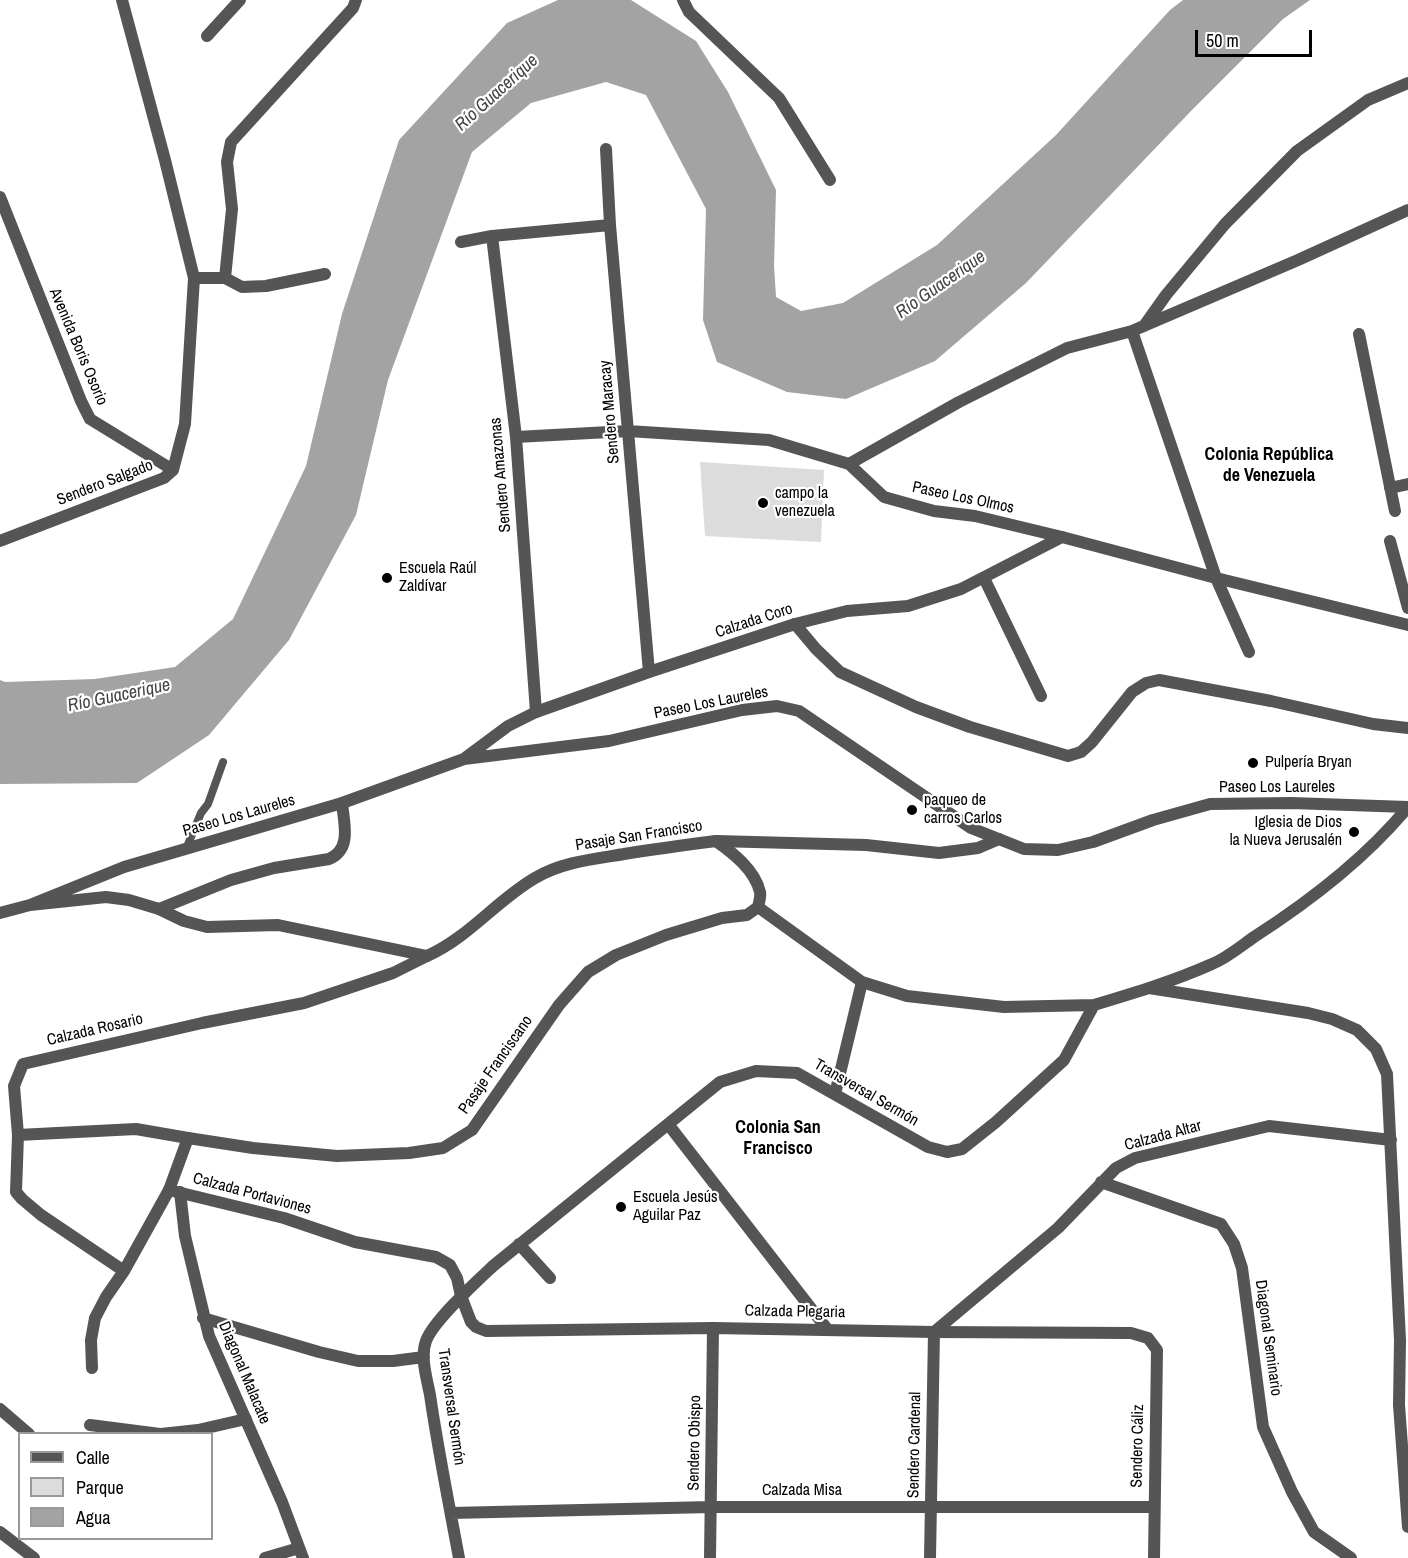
<!DOCTYPE html>
<meta charset="utf-8">
<style>
body{margin:0}
#map{position:relative;width:1408px;height:1558px;overflow:hidden;background:#fff;font-family:"Archivo Narrow",sans-serif}
canvas{display:block}
.legend{position:absolute;left:18px;top:1432px;width:195px;height:108px;box-sizing:border-box;background:#fff;border:2px solid #999;margin:0;padding:8px 10px;list-style:none;font-size:18px;color:#000}
.legend li{display:flex;align-items:center;gap:12px;height:30px}
.legend b{width:30px;border:2px solid #999}
.scale{position:absolute;left:1195px;top:30px;width:117px;height:27px;box-sizing:border-box;border:3px solid #000;border-top:0;padding-left:8px;font-size:18px;line-height:21px;white-space:nowrap;color:#000;-webkit-text-stroke:4px #fff;paint-order:stroke}
</style>
<div id="map">
<canvas width="1408" height="1558"></canvas>
<ul class="legend">
<li><b style="height:8px;background:#555"></b>Calle</li>
<li><b style="height:16px;background:#dcdcdc"></b>Parque</li>
<li><b style="height:16px;background:#a3a3a3"></b>Agua</li>
</ul>
<div class="scale">50 m</div>
</div>
<script>
const g = document.querySelector('canvas').getContext('2d');
g.lineJoin = 'round';
function fill(path, color) {
  g.fillStyle = color;
  g.fill(path, 'evenodd');
}
function stroke(path, color, width, dash) {
  g.strokeStyle = color;
  g.lineWidth = width;
  g.lineCap = dash ? 'butt' : 'round';
  g.setLineDash(dash || []);
  g.stroke(path);
}
function drawText(font, color, halo, rows, align = 'center') {
  g.font = font + ' "Archivo Narrow",sans-serif';
  g.lineWidth = 4.5;
  g.setLineDash([]);
  g.textBaseline = 'middle';
  g.strokeStyle = halo;
  g.fillStyle = color;
  for (const [text, x, y, turn = 0] of rows) {
    g.save();
    g.translate(x, y);
    g.rotate((+turn || 0) * Math.PI / 180);
    g.textAlign = isNaN(turn) ? turn : align;
    if (halo) g.strokeText(text, 0, 0);
    g.fillText(text, 0, 0);
    g.restore();
  }
}
fill(new Path2D(`
 M 700,462 L 824,470 L 821,542 L 705,536 Z`), '#dcdcdc');
fill(new Path2D(`
 M 558,0 L 631,0 L 696,41 L 728,92 L 776,190 L 774,266 L 776,297 L 801,311 L 843,303 L 937,245 L 1056,135 L 1170,10 L 1183,0 L 1310,0 L 1283,19 L 1191,111 L 1026,283 L 935,361 L 846,399 L 787,392 L 717,362 L 703,320 L 706,209 L 646,95 L 606,82 L 531,103 L 472,152 L 388,380 L 356,515 L 289,640 L 209,735 L 137,783 L 0,784 L 0,680 L 5,682 L 95,679 L 175,667 L 233,619 L 306,466 L 342,314 L 399,140 L 507,23 Z`), '#a3a3a3');
stroke(new Path2D(`
 M 186,849 L 201,813 L 208,804 L 223,762`), '#555', 8);
stroke(new Path2D(`
 M 683,0 L 689,12 L 779,98 L 830,180
 M 207,36 L 240,0
 M 606,149 L 610,225 L 649,672
 M 0,197 L 81,401 L 90,419 L 173,470
 M 492,236 L 516,437 L 536,712
 M 461,242 L 492,236 L 610,225
 M 194,278 L 225,278 L 242,287 L 266,286 L 325,274
 M 225,278 L 232,209 L 227,162 L 231,142 L 353,8 L 356,0
 M 1144,326 L 1166,295 L 1225,224 L 1297,151 L 1368,100 L 1408,83
 M 1132,331 L 1216,578 L 1249,652
 M 1359,334 L 1395,511
 M 516,437 L 628,431 L 769,440 L 849,464 L 884,497 L 934,511 L 975,516 L 1062,537
 M 849,464 L 959,402 L 1067,348 L 1132,331 L 1298,260 L 1408,210
 M 1390,488 L 1408,484
 M 0,541 L 164,478 L 173,470 L 185,424 L 194,278 L 165,160 L 122,0
 M 1390,541 L 1408,608
 M 984,578 L 1041,696
 M 795,624 L 816,649 L 840,672 L 916,707 L 970,727 L 1068,756 L 1081,752 L 1092,742 L 1132,692 L 1146,683 L 1159,680 L 1271,701 L 1373,724 L 1408,728
 M 716,841 L 866,845 L 939,853 L 978,848 L 999,839
 M 758,907 L 862,982 L 907,996 L 1004,1007 L 1094,1005
 M 159,909 L 231,880 L 274,868 L 329,859 C 352,849 344,824 342,803
 M 1149,988 L 1308,1013 L 1332,1019 L 1357,1030 L 1376,1049 L 1387,1074 L 1400,1340 L 1399,1405 L 1408,1527
 M 835,1094 L 862,982
 M 668,1124 L 827,1329
 M 18,1135 L 136,1129 L 188,1138
 M 1101,1182 L 1221,1224 L 1234,1244 L 1242,1268 L 1263,1427 L 1292,1492 L 1314,1532 L 1351,1558
 M 180,1192 L 185,1236 L 209,1336 L 282,1502 L 303,1558
 M 519,1244 L 550,1278
 M 124,1271 L 41,1215 L 22,1199 L 16,1192 L 18,1135 L 14,1086 L 23,1064 L 202,1023 L 304,1003 L 393,973 L 427,956
 M 203,1318 L 319,1352 L 358,1361 L 393,1361 L 424,1357
 M 92,1368 L 91,1340 L 95,1318 L 106,1297 L 124,1271 L 169,1190
 M 0,1409 L 29,1434
 M 90,1425 L 160,1434
 M 161,1434 L 198,1430 L 246,1419
 M 451,1513 L 711,1507 L 1154,1507
 M 265,1558 L 299,1548
 M 459,1558 C 449,1504 438,1450 430,1395 C 427,1379 420,1357 426,1341 C 433,1321 477,1281 493,1266 L 720,1082 L 756,1071 L 797,1073 L 928,1147 L 947,1152 L 962,1149 L 996,1122 L 1064,1060 L 1094,1005 C 1134,993 1174,981 1212,964 C 1227,958 1241,946 1254,937 C 1310,901 1365,859 1408,807
 M 710,1558 L 713,1328
 M 930,1558 L 934,1332 L 1058,1228 L 1116,1168 L 1135,1158 L 1269,1126 L 1391,1140`), '#555', 12);
stroke(new Path2D(`
 M 465,758 L 508,726 L 536,712 L 649,672 L 795,624 L 847,611 L 908,606 L 961,589 L 1062,537 L 1216,578 L 1408,625
 M 30,905 L 106,897 L 129,900 L 159,909 L 184,921 L 207,927 L 278,925 L 427,956 C 468,938 497,900 535,878 C 562,862 594,859 624,854 C 655,849 685,845 716,841 C 733,853 755,870 760,892 C 761,896 759,903 758,907 L 747,915 L 722,918 L 666,935 L 616,955 L 588,972 L 559,1005 L 472,1130 L 443,1148 L 409,1153 L 337,1156 L 253,1148 L 188,1138 L 169,1190 L 284,1218 L 355,1242 L 436,1257 L 450,1265 L 457,1278 L 461,1296 L 471,1322 L 476,1327 L 486,1331 L 713,1328 L 934,1332 L 1131,1333 L 1148,1338 L 1157,1350 L 1154,1558
 M 0,913 L 30,905 L 124,867 L 342,803 L 464,759 L 609,741 L 742,710 L 777,706 L 799,711 L 971,828 L 1024,849 L 1058,850 L 1093,842 L 1153,820 L 1210,804 L 1291,803 L 1408,807
 M 0,1532 L 34,1558`), '#555', 12);
for (const [x, y, r, color] of [
 [763,503,6,"#000"],
 [387,578,6,"#000"],
 [1253,763,6,"#000"],
 [912,810,6,"#000"],
 [1354,832,6,"#000"],
 [621,1207,6,"#000"]
]) {
  const dot = new Path2D();
  dot.arc(x, y, r, 0, 2 * Math.PI);
  g.fillStyle = color;
  g.fill(dot);
  stroke(dot, '#fff', 2);
}
drawText('16px', '#000', '#fff', [
 ["Avenida Boris Osorio",78,347,67],
 ["Sendero Maracay",610,412,-95],
 ["Sendero Amazonas",501,475,-95],
 ["Sendero Salgado",105,483,-21],
 ["Paseo Los Olmos",963,498,12],
 ["Calzada Coro",754,621,-18],
 ["Paseo Los Laureles",711,703,-11],
 ["Paseo Los Laureles",1277,788],
 ["Paseo Los Laureles",239,816,-16],
 ["Pasaje San Francisco",639,836,-9],
 ["Calzada Rosario",95,1030,-13],
 ["Pasaje Franciscano",496,1065,-55],
 ["Transversal Sermón",866,1093,30],
 ["Calzada Altar",1163,1136,-15],
 ["Calzada Portaviones",252,1194,15],
 ["Calzada Plegaria",795,1312,1],
 ["Diagonal Seminario",1268,1338,82],
 ["Diagonal Malacate",244,1373,67],
 ["Transversal Sermón",451,1407,82],
 ["Sendero Obispo",695,1443,-89],
 ["Sendero Cardenal",915,1445,-89],
 ["Sendero Cáliz",1138,1446,-89],
 ["Calzada Misa",802,1491]
]);
drawText('16px', '#000', '#fff', [
 ["campo la",775,494],
 ["venezuela",775,512],
 ["Escuela Raúl",399,569],
 ["Zaldívar",399,587],
 ["Pulpería Bryan",1265,763],
 ["paqueo de",924,801],
 ["carros Carlos",924,819],
 ["Iglesia de Dios",1342,823,"right"],
 ["la Nueva Jerusalén",1342,841,"right"],
 ["Escuela Jesús",633,1198],
 ["Aguilar Paz",633,1216]
], 'left');
drawText('italic 18px', '#444', '#fff', [
 ["Río Guacerique",497,93,-42],
 ["Río Guacerique",941,285,-35],
 ["Río Guacerique",119,696,-12]
]);
drawText('bold 18px', '#000', '#fff', [
 ["Colonia República",1269,455],
 ["de Venezuela",1269,476],
 ["Colonia San",778,1128],
 ["Francisco",778,1149]
]);
</script>
